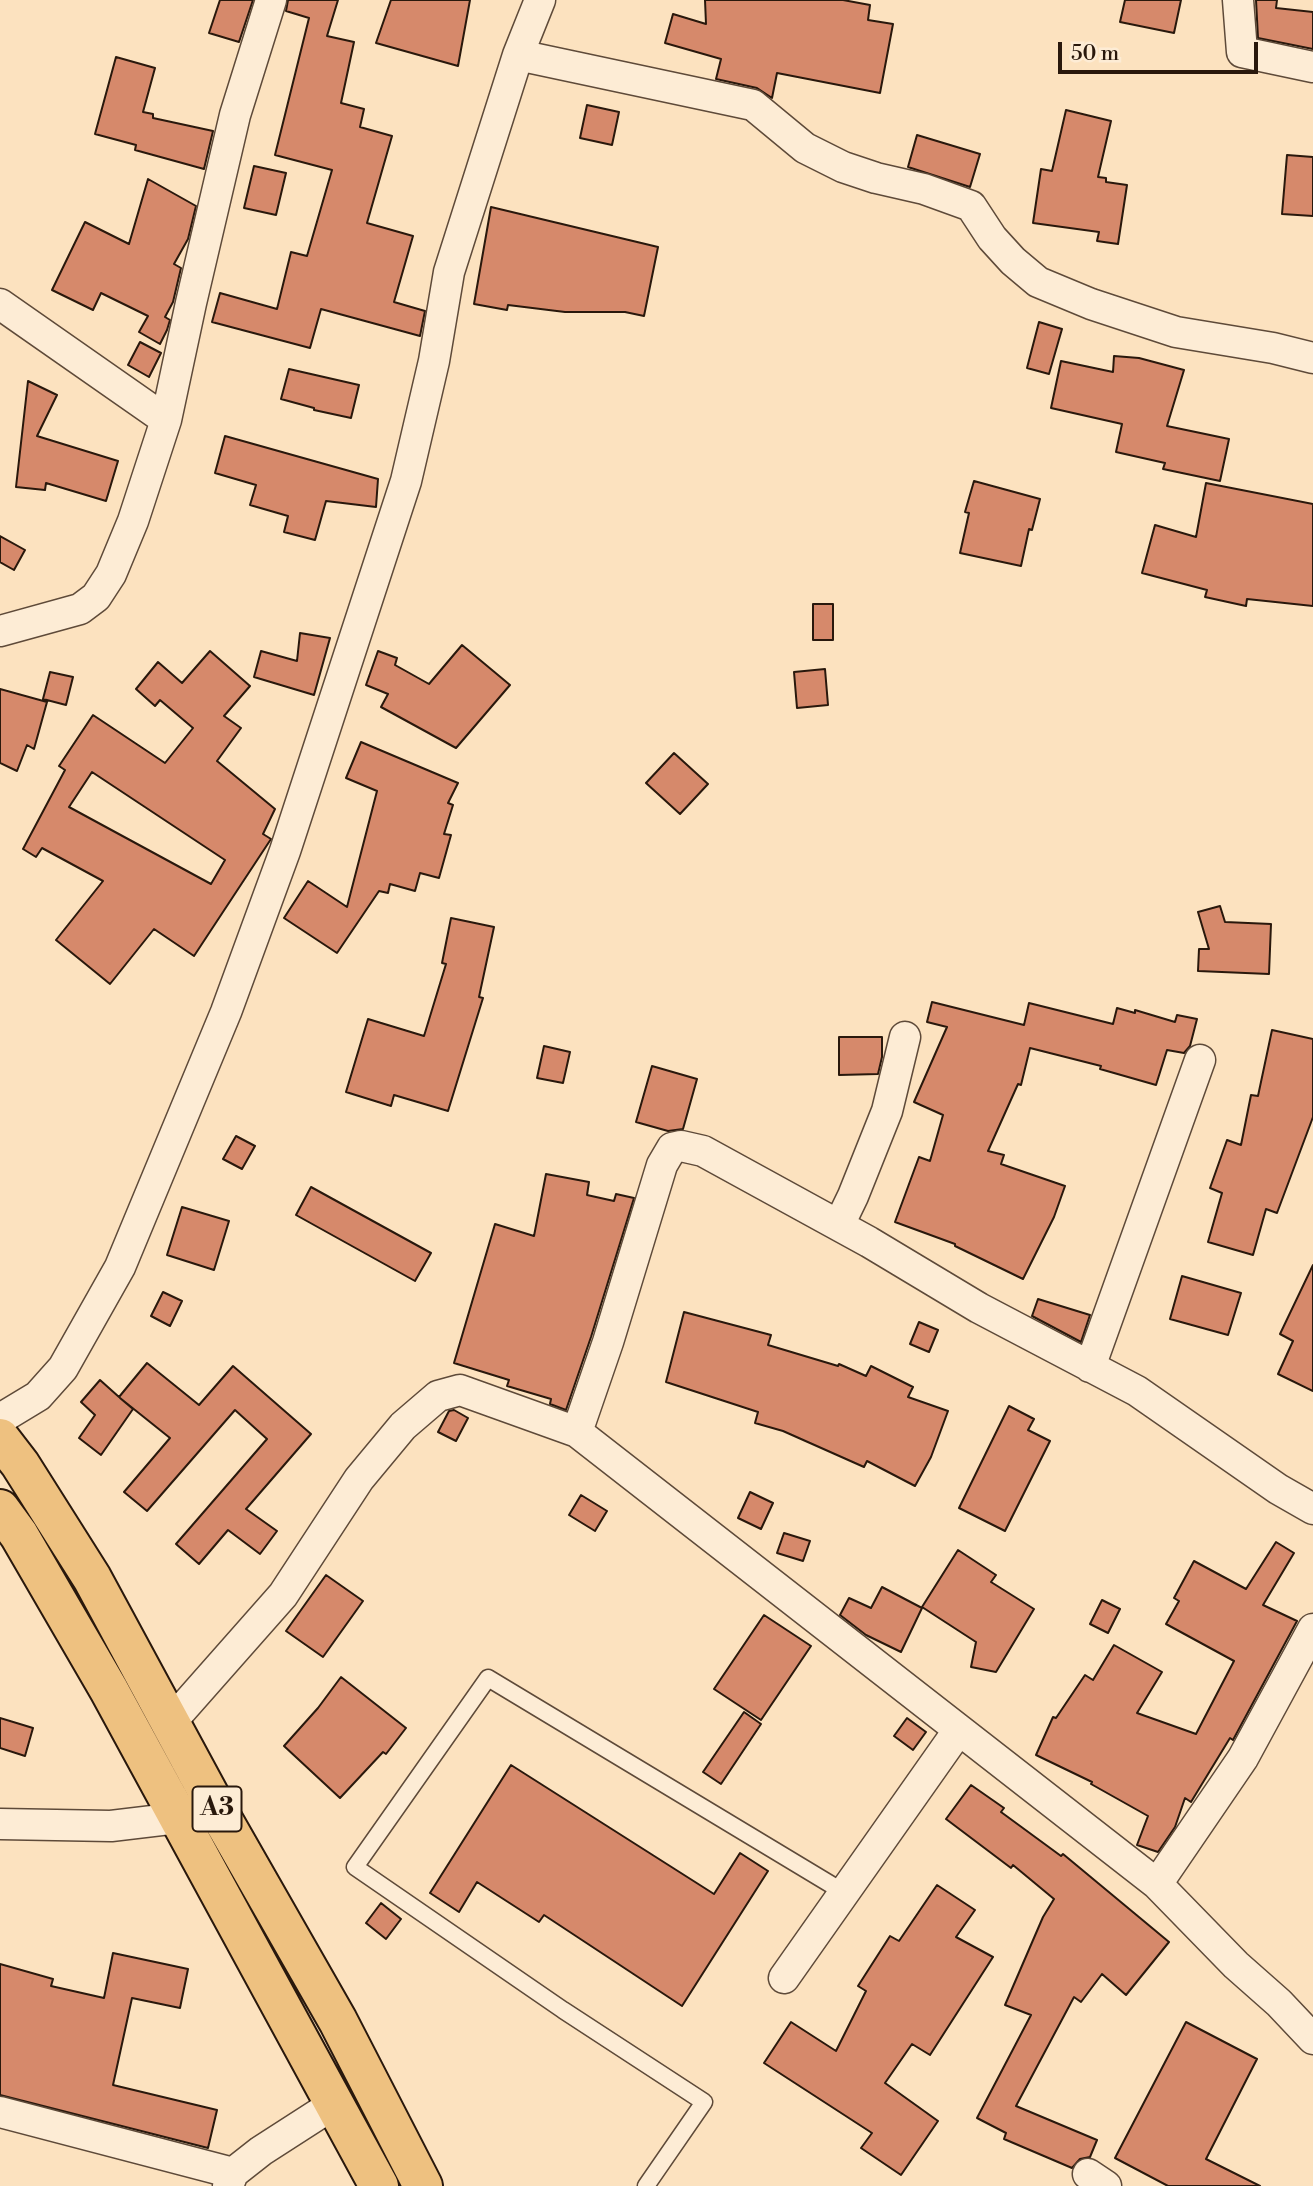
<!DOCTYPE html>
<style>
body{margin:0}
#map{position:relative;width:1313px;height:2186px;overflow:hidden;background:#fce2bf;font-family:"Libre Bodoni",serif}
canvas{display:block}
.scale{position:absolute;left:1058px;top:42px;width:200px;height:32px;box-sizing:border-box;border:4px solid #29180c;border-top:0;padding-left:9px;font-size:21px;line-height:24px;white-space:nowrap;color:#29180c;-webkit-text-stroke:5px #fdecd5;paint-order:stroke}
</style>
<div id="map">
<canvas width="1313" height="2186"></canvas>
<div class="scale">50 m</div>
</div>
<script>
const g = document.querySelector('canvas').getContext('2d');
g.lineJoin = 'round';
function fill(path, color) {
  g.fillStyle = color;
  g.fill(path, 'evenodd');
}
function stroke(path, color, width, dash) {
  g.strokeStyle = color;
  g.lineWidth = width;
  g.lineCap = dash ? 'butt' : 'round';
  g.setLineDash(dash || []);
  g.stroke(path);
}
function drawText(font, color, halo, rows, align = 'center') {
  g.font = font + ' "Libre Bodoni",serif';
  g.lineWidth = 5;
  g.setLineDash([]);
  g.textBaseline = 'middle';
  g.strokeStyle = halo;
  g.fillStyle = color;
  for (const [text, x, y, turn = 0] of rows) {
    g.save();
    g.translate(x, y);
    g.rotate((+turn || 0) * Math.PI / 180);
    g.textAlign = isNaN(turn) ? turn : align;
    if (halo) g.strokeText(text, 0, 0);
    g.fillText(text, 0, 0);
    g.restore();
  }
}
const building = new Path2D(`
 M 220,0 L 253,0 L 239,42 L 209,33 Z
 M 288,0 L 338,0 L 327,36 L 354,42 L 341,103 L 364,109 L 360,127 L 392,136 L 367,223 L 413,236 L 394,302 L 425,311 L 420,336 L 321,309 L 310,348 L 212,322 L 220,293 L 277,309 L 291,252 L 307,256 L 332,170 L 275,155 L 309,18 L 286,11 Z
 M 391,0 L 470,0 L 458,66 L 376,43 Z
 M 705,0 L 843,0 L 870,5 L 868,20 L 893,24 L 880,93 L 777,73 L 772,98 L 757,88 L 716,79 L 721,59 L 665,43 L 673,14 L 706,24 Z
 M 1125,0 L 1181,0 L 1174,33 L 1120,22 Z
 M 1256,0 L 1277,0 L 1276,8 L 1313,12 L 1313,49 L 1258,38 Z
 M 116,57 L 155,68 L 143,112 L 153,114 L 153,118 L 213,131 L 204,169 L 135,150 L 136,145 L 95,134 Z
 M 587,105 L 619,112 L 612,145 L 580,138 Z
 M 1066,110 L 1111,121 L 1098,177 L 1106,178 L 1106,182 L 1127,185 L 1118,244 L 1097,241 L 1099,232 L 1033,223 L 1041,169 L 1052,171 Z
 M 917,135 L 980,154 L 970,187 L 908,167 Z
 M 1287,155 L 1313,157 L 1313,216 L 1282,214 Z
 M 254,166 L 286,173 L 276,215 L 244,208 Z
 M 148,179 L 196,206 L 188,239 L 174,264 L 181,268 L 173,302 L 165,317 L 170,320 L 167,330 L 160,344 L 139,332 L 148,316 L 101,293 L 93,310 L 52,290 L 85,222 L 129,244 Z
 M 491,207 L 658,247 L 644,316 L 625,312 L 565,312 L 508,305 L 507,310 L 474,304 Z
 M 1039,322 L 1062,329 L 1049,374 L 1027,368 Z
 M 140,342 L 161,353 L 149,377 L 128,365 Z
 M 1114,356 L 1139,358 L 1184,370 L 1167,426 L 1229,439 L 1220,481 L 1163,469 L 1165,463 L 1116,452 L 1122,424 L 1051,408 L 1061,361 L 1113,372 Z
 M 289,369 L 359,385 L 351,418 L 314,410 L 314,408 L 281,399 Z
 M 28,381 L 57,395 L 37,436 L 118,461 L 106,501 L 46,483 L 45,490 L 16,487 Z
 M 225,436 L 378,479 L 376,507 L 326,501 L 315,540 L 284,532 L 288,516 L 250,505 L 256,485 L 215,473 Z
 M 974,481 L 1040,499 L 1032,530 L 1029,529 L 1021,566 L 960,553 L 969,513 L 965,512 Z
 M 1206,483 L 1313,504 L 1313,606 L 1247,599 L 1246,606 L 1205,597 L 1207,590 L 1142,573 L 1155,525 L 1196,537 Z
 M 0,536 L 25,550 L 14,570 L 0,562 Z
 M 813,604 L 833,604 L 833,640 L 813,640 Z
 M 300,633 L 330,638 L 314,695 L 254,677 L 261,651 L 297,661 Z
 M 462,645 L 510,685 L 456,748 L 381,707 L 388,694 L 366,685 L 378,651 L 397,658 L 395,665 L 429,684 Z
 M 210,651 L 250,686 L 224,716 L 241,728 L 217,761 L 275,809 L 263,834 L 271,839 L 194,956 L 154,929 L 110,984 L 56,940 L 103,881 L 42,848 L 36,857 L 23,849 L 65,770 L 59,766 L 93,715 L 165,763 L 193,728 L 160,700 L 155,706 L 136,689 L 158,662 L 182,683 ZM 92,772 L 225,860 L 211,884 L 69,807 Z
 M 825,669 L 828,705 L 797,708 L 794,672 Z
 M 50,672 L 73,677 L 66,705 L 43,699 Z
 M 0,689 L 47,702 L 34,749 L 27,745 L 17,771 L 0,763 Z
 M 361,742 L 458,783 L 448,803 L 453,805 L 444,834 L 451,835 L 439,878 L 420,873 L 415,891 L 390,884 L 388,893 L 379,891 L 337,953 L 284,918 L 308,881 L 347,907 L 377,791 L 346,778 Z
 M 674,753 L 708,784 L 680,814 L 646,783 Z
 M 1220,906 L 1225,922 L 1271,924 L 1269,974 L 1198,971 L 1199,949 L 1209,949 L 1198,912 Z
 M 451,918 L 494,927 L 479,997 L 483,998 L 448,1111 L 394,1095 L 391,1106 L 346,1092 L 368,1019 L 424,1036 L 446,964 L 442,963 Z
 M 932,1002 L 1024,1025 L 1029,1003 L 1113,1024 L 1117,1008 L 1135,1013 L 1135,1010 L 1175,1022 L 1177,1015 L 1197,1019 L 1190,1046 L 1184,1053 L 1167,1050 L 1156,1085 L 1100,1069 L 1101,1066 L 1030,1048 L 1021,1085 L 1018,1084 L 988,1151 L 1004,1155 L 1001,1164 L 1065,1186 L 1054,1217 L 1023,1279 L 955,1246 L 955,1244 L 895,1222 L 919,1157 L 930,1161 L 943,1115 L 914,1102 L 947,1027 L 927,1022 Z
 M 1272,1030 L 1313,1039 L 1313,1117 L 1277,1213 L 1266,1209 L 1253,1255 L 1208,1242 L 1222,1193 L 1210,1188 L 1227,1140 L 1241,1145 L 1251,1095 L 1258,1096 Z
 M 839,1037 L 882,1037 L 882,1057 L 878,1074 L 839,1075 Z
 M 544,1046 L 570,1052 L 563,1083 L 537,1078 Z
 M 652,1066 L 697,1079 L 683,1129 L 668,1131 L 636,1122 Z
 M 236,1136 L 255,1146 L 242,1169 L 223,1159 Z
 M 546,1174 L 589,1182 L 587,1195 L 614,1201 L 616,1194 L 634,1198 L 591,1337 L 566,1410 L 550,1404 L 551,1399 L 507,1386 L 509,1380 L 454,1363 L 495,1224 L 534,1236 Z
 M 311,1187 L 431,1253 L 415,1281 L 296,1215 Z
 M 182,1207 L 229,1221 L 214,1270 L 167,1255 Z
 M 1313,1265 L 1313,1391 L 1278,1374 L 1293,1341 L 1280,1334 Z
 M 1182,1276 L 1241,1293 L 1228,1335 L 1170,1319 Z
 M 163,1292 L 182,1301 L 170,1326 L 151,1316 Z
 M 1038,1299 L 1090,1315 L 1081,1342 L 1032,1316 Z
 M 684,1312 L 771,1335 L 768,1345 L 838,1366 L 839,1364 L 866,1376 L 871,1366 L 913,1387 L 908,1397 L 948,1411 L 931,1457 L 915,1486 L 867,1461 L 864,1467 L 783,1431 L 755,1423 L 758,1412 L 666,1382 Z
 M 919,1322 L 938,1330 L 929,1352 L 910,1344 Z
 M 147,1363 L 199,1405 L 233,1366 L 311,1434 L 246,1509 L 277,1531 L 260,1554 L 228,1530 L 199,1564 L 176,1544 L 267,1439 L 235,1410 L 147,1511 L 124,1492 L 170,1438 L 120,1398 L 133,1409 L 101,1455 L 79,1438 L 95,1415 L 81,1402 L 100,1380 L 119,1397 Z
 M 1009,1406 L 1034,1419 L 1028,1430 L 1050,1441 L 1005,1531 L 959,1508 Z
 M 454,1410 L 468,1418 L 456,1441 L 438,1432 L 449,1411 Z
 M 750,1492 L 773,1503 L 761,1529 L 738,1518 Z
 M 581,1495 L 607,1511 L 595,1531 L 569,1515 Z
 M 784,1533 L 810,1541 L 803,1561 L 777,1553 Z
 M 1276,1542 L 1294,1553 L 1263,1605 L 1297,1621 L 1233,1740 L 1230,1738 L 1191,1802 L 1185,1798 L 1175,1827 L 1158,1852 L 1137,1845 L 1148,1816 L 1091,1784 L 1092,1782 L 1036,1755 L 1053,1717 L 1056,1718 L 1085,1675 L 1093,1680 L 1114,1645 L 1162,1672 L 1137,1713 L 1196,1734 L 1234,1661 L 1166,1624 L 1179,1601 L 1174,1598 L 1194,1561 L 1246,1589 Z
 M 958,1550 L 996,1575 L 991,1582 L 1034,1609 L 996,1672 L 971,1667 L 976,1642 L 922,1607 Z
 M 326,1575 L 363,1601 L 323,1657 L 286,1631 Z
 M 882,1587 L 922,1608 L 901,1652 L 866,1635 L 840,1615 L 849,1598 L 871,1608 Z
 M 1102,1600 L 1120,1609 L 1108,1633 L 1090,1624 Z
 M 764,1615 L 811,1646 L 761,1720 L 714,1689 Z
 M 341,1677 L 406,1728 L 386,1754 L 383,1752 L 340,1798 L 284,1746 L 318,1708 Z
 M 744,1712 L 761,1724 L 721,1784 L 703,1772 Z
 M 0,1718 L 33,1728 L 25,1756 L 0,1748 Z
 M 907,1718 L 926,1732 L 913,1750 L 894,1736 Z
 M 511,1765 L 714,1894 L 740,1853 L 768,1871 L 682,2006 L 544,1915 L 539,1922 L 477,1882 L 459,1912 L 430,1893 Z
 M 971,1785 L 1004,1808 L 1001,1812 L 1061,1856 L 1063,1854 L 1169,1942 L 1126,1995 L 1102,1974 L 1081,2002 L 1074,1997 L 1016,2106 L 1097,2140 L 1090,2157 L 1080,2159 L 1072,2168 L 1004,2139 L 1006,2133 L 977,2118 L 1031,2015 L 1005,2005 L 1043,1917 L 1054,1899 L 1013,1865 L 1011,1868 L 946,1819 Z
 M 937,1885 L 975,1910 L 956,1937 L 993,1957 L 930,2055 L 912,2044 L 885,2083 L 938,2121 L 901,2175 L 861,2148 L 872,2133 L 764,2063 L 791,2022 L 836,2051 L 866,1991 L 858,1986 L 890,1936 L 899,1941 Z
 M 381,1903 L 401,1919 L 386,1939 L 366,1923 Z
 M 113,1953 L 188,1969 L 180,2008 L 132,1998 L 113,2085 L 217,2110 L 208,2148 L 0,2095 L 0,1964 L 53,1979 L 51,1986 L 104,1998 Z
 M 1186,2022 L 1257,2059 L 1206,2159 L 1260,2186 L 1168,2186 L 1115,2158 Z`);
fill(building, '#d6896b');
stroke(building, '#29180c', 2);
const lane = new Path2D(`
 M 646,2186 L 704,2102 L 563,2010 L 355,1867 L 488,1678 L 845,1893`);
const street = new Path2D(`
 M 1238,0 L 1242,52 L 1313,67
 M 518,55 L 753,105 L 805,148 L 843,167 L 876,178 L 924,189 L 971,206 L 992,238 L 1013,261 L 1038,282 L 1091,304 L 1176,332 L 1273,348 L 1313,358
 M 0,304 L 166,420
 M 0,631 L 80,609 L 96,597 L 111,574 L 133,521 L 166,420 L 191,303 L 235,115 L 271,0
 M 839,1225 L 853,1196 L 887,1111 L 905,1037
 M 1090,1367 L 1200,1060
 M 0,1419 L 38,1396 L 63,1368 L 120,1267 L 226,1012 L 285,851 L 406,481 L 434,361 L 449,272 L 518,55 L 540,0
 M 577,1432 L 1157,1884 L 1236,1965 L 1279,2003 L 1313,2039
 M 170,1723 L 283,1595 L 359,1479 L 403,1426 L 438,1396 L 460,1390 L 577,1432 L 608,1342 L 662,1165 L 672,1148 L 681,1146 L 703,1151 L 869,1242 L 979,1308 L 1137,1391 L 1278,1489 L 1313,1509
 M 0,1824 L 111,1826 L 178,1818
 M 1157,1884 L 1243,1758 L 1313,1629
 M 784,1978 L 958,1731
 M 0,2112 L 233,2173
 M 1088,2174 L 1106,2186
 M 228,2186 L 233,2173 L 261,2151 L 334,2104`);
const highway = new Path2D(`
 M 0,1438 L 20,1464 L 92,1578 L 218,1811 L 338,2021 L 423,2186
 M 0,1509 L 19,1535 L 109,1690 L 379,2186`);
stroke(lane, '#5e4a39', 19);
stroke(street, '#5e4a39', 33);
stroke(highway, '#29180c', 42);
stroke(lane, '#fdecd5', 16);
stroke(street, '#fdecd5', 30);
stroke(highway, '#eec180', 38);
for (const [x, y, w] of [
 [217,1809,49]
]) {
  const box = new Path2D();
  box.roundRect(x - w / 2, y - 22.5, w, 45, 5);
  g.fillStyle = '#fdecd5';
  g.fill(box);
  stroke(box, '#29180c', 2);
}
drawText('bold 26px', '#29180c', null, [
 ["A3",217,1809]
]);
</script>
